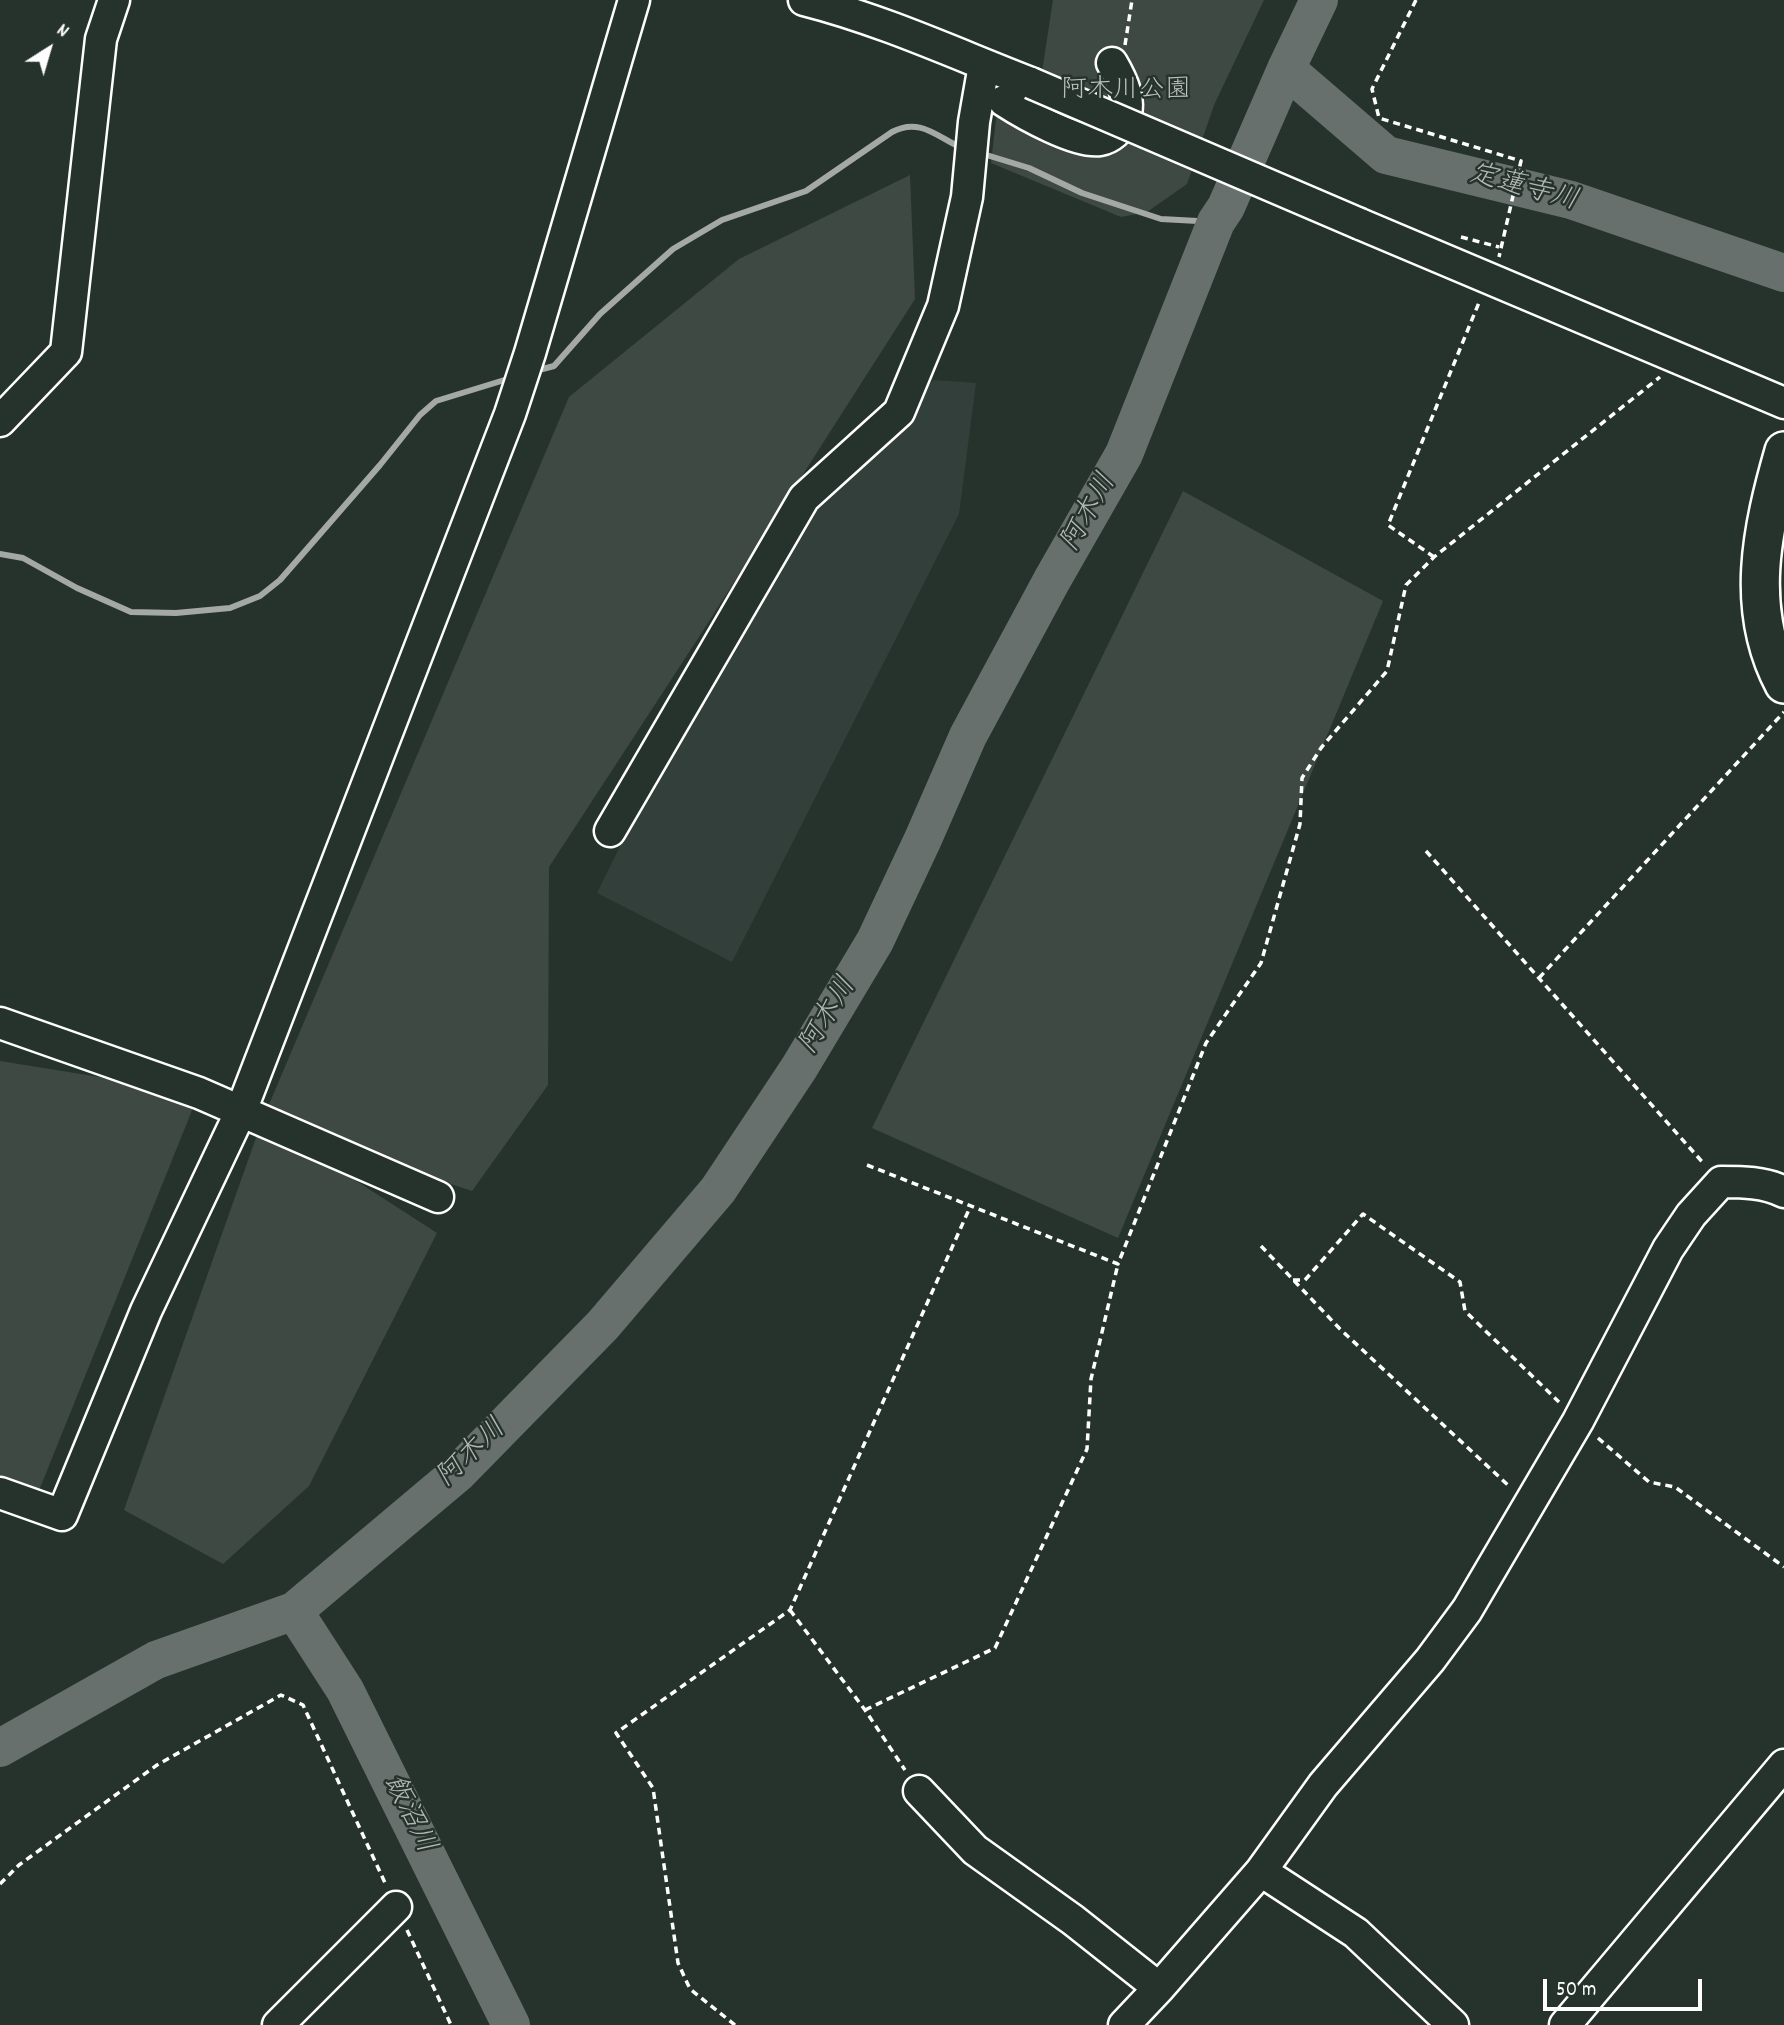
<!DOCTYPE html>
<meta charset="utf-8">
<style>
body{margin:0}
#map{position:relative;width:1784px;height:2025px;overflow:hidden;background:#26332d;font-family:Dekko,sans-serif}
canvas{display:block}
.north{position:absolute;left:14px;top:14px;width:70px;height:70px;-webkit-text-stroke:5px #26332d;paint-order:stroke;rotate:37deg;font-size:19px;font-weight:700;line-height:28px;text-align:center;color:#fff}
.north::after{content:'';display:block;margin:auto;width:24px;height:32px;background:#fff;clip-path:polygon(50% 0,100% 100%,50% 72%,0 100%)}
.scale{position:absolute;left:1543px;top:1979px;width:159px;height:32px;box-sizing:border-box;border:4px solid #fff;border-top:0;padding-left:9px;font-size:21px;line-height:24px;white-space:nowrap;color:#fff;-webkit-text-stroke:5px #26332d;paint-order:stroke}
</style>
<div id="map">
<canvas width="1784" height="2025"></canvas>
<div class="north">N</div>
<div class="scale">50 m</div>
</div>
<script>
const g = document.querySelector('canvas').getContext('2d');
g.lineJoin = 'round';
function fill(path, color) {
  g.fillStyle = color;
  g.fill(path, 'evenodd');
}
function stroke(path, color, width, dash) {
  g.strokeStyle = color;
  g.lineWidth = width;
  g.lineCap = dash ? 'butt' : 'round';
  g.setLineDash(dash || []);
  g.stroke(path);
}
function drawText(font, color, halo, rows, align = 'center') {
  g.font = font + ' Dekko,"Klee One",sans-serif';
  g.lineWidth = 5;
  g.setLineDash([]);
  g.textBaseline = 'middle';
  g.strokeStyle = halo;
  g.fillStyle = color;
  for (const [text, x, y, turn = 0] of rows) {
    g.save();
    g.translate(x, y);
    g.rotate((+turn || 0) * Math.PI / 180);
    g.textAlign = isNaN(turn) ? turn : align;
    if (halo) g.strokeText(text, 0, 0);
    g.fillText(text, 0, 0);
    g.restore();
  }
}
fill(new Path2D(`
 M 934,380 L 976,383 L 959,514 L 732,962 L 597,893 L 722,639 L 804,498 Z`), '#333f3a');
fill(new Path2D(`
 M 1053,0 L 1264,0 L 1214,105 L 1187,184 L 1147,212 L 1121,217 L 991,163 L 999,93 L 1036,111 Z
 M 910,175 L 915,299 L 697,640 L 549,867 L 548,1085 L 472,1191 L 265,1122 L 437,1233 L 309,1486 L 223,1564 L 124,1510 L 262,1121 L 569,397 L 739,259 Z
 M 1183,491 L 1383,601 L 1118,1238 L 872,1128 Z
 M 0,1061 L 199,1093 L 38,1493 L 0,1482 Z`), '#3e4944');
stroke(new Path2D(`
 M 980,153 L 1029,168 L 1082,193 L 1161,219 L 1216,222
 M 535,371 L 554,366 L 600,314 L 673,249 L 722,220 L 806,191 L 892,132 C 920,117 937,137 962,148
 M 0,554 L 23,558 L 77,588 L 131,612 L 176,613 L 230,608 L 260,596 L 280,580 L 380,465 L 420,415 L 436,401 L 511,378`), '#a4a9a7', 6);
stroke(new Path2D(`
 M 1286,69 L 1386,155 L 1571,200 L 1784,273
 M 294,1611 L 345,1690 L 511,2025
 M 0,1748 L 156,1660 L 294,1611 L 458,1473 L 603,1325 L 718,1190 L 799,1068 L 875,941 L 923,839 L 968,736 L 1052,580 L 1124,454 L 1216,222 L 1226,207 L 1286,69 L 1319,0`), '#67706c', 38);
const minor = new Path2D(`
 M 804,0 C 883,20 956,54 1031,83
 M 1004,101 C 1024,114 1077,144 1100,140 C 1111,138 1120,129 1124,120 C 1132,100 1122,80 1112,63
 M 1360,224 L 1784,403
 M 0,421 L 66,352 L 101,39 L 114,0
 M 610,831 L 804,498 L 899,412 L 943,306 L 967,197 L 974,122 L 984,65
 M 0,1023 L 199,1093 L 438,1197
 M 0,1493 L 62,1515 L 146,1311 L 241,1111 L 510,414 L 530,353 L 634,0
 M 919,1791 L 975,1850 L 1073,1920 L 1159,1988
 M 1261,1871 L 1356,1933 L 1453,2025
 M 278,2025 L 396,1907
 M 1124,2025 L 1159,1988 L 1261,1871 L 1323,1785 L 1430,1660 L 1467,1610 L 1578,1421 L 1668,1249 L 1691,1215 L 1721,1182 C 1742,1182 1765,1182 1784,1192
 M 1565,2025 L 1784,1765`);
const major = new Path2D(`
 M 1784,451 C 1762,528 1744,609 1784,684`);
stroke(minor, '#fff', 35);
stroke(major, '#fff', 42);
stroke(new Path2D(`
 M 1416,0 L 1372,89 L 1379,118 L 1521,161 L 1499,257
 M 1125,45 L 1132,0
 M 1461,237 L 1499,247
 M 1434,557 L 1388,525 L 1480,300
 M 1426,851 L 1705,1165
 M 1539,978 L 1784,712
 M 867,1165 L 1118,1264 L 1206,1043 L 1261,963 L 1300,824 L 1302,778 L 1321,748 L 1387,671 L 1406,585 L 1434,557 L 1660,377
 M 1261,1246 L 1340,1329 L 1510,1487
 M 1293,1280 L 1305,1280 L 1363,1214 L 1460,1282 L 1465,1311 L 1559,1402
 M 1598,1438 L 1649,1482 L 1675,1487 L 1784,1567
 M 790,1610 L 865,1710 L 905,1770
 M 865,1710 L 995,1648 L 1087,1449 L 1091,1379 L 1118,1264
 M 0,1884 L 19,1865 L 157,1765 L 281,1695 L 303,1705 L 386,1885
 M 407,1930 L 451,2025
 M 735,2025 L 690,1989 L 678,1963 L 653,1788 L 616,1733 L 790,1610 L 971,1205`), '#fff', 3.5, [7, 5]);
stroke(minor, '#26332d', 30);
stroke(major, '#26332d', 37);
const minorBridge = new Path2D(`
 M 1031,83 L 1360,224`);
stroke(minorBridge, '#fff', 35, []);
stroke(minorBridge, '#26332d', 30);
drawText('26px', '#bbbfbe', '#26332d', [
 ["阿木川公園",1126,92]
]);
drawText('italic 28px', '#b3b8b6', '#26332d', [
 ["定蓮寺川",1523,190,15],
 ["阿木川",1091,514,-61],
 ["阿木川",830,1017,-59],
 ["阿木川",473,1455,-44],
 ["飯沼川",407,1815,64]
]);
</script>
